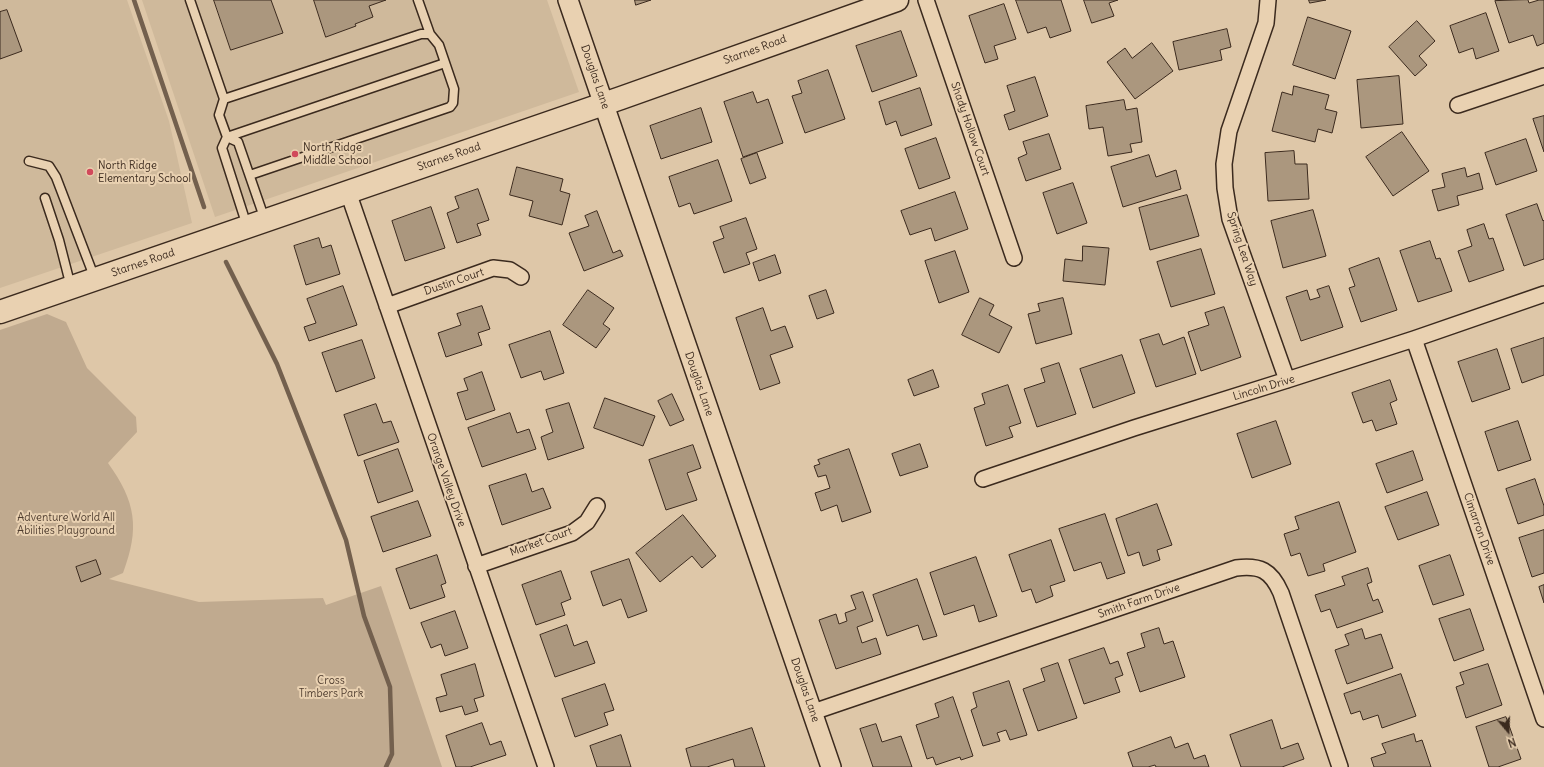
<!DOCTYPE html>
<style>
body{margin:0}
#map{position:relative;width:1544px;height:767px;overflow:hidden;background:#dec7a8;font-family:Delius,sans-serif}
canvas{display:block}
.north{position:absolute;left:1488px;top:711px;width:40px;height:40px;-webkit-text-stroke:3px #e9d1b1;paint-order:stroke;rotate:161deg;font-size:11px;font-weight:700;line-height:16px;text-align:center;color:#3b2a1e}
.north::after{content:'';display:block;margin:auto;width:14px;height:18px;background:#3b2a1e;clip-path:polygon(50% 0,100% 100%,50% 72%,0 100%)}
</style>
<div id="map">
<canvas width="1544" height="767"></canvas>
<div class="north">N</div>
</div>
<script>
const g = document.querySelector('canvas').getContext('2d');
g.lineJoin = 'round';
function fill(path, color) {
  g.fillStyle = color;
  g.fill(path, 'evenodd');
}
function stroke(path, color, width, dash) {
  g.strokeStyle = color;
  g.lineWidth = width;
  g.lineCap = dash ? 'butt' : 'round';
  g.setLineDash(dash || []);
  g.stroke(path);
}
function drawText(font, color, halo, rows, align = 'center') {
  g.font = font + ' Delius,sans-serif';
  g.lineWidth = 4;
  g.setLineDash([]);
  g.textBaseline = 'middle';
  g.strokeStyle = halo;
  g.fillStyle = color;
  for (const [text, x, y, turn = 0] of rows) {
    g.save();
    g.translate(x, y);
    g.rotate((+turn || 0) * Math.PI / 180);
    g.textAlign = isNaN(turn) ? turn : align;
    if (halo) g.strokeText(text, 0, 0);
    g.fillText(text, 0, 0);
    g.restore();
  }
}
fill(new Path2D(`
 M 0,0 L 127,0 L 169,121 L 192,223 L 0,288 Z
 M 142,0 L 547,0 L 579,92 L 215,217 Z`), '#cfb99b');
fill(new Path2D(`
 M 47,314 L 66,322 L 87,368 L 136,417 L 137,432 L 108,463 C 136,502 140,528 123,573 L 109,579 L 199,602 L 323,598 L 326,605 L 381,586 L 442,767 L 0,767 L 0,330 Z`), '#c0aa8f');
stroke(new Path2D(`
 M 134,0 L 204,207
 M 226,262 L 277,364 L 346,540 L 364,616 L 390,687 L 392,754 L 386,767`), '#73604e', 4.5);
const building = new Path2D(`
 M 214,0 L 271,0 L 283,33 L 231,50 Z
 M 314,0 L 386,0 L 369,6 L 373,17 L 355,24 L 356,26 L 326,37 Z
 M 635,0 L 651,0 L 636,5 Z
 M 1016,0 L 1061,0 L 1071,31 L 1050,38 L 1046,27 L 1028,33 Z
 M 1084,0 L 1118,0 L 1109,3 L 1114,16 L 1092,23 Z
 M 1309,0 L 1326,0 L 1310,3 Z
 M 1528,0 L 1529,3 L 1539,0 L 1544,0 L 1544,43 L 1537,46 L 1533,35 L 1509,43 L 1495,1 Z
 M 1004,4 L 1016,39 L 994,46 L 998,59 L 985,63 L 969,16 Z
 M 7,10 L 22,51 L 0,59 L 0,12 Z
 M 1486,13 L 1499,51 L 1476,59 L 1473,48 L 1459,53 L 1450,26 Z
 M 1308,17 L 1351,31 L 1335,79 L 1293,65 Z
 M 1417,21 L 1435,41 L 1419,56 L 1427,65 L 1415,76 L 1389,47 Z
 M 1227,29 L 1231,47 L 1220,50 L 1222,60 L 1179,70 L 1173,42 Z
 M 901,31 L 917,76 L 872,92 L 856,46 Z
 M 1152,43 L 1173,71 L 1135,99 L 1107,62 L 1125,48 L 1132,58 Z
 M 828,70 L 845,119 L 805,133 L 792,96 L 802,93 L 798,81 Z
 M 1399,76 L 1403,124 L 1361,128 L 1357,80 Z
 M 1035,77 L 1048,116 L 1009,130 L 1004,115 L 1015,111 L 1007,86 Z
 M 1294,86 L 1329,95 L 1325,109 L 1337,112 L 1332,133 L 1318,129 L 1315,142 L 1272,131 L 1282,92 L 1292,95 Z
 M 920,88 L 932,125 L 901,136 L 896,121 L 886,125 L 879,102 Z
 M 753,92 L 757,103 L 768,99 L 783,143 L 743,157 L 724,102 Z
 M 1124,100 L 1126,110 L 1137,108 L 1142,142 L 1130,144 L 1132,152 L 1108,156 L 1103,127 L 1089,129 L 1086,106 Z
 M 701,108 L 712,142 L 661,159 L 650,126 Z
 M 1544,116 L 1544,152 L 1533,119 Z
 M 1402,132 L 1429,171 L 1393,196 L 1366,157 Z
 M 1049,134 L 1061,169 L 1026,181 L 1018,158 L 1027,154 L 1023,142 Z
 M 936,138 L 950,178 L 919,189 L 905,149 Z
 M 1526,139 L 1537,171 L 1496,185 L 1485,153 Z
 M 1294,151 L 1295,164 L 1307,164 L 1309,199 L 1268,201 L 1265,153 Z
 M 757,153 L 766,178 L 750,184 L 741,159 Z
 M 1149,155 L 1156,177 L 1176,170 L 1181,189 L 1123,207 L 1111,167 Z
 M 718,160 L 732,201 L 694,214 L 690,203 L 679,207 L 669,177 Z
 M 517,167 L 563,179 L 560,191 L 570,194 L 562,225 L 529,216 L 533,201 L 510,195 Z
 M 1465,168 L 1467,177 L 1479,173 L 1483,189 L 1457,196 L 1459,205 L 1438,211 L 1432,190 L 1445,187 L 1442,174 Z
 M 1073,183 L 1087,223 L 1057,234 L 1043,193 Z
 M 478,189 L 489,220 L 477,224 L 481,235 L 457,243 L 447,213 L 459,208 L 455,197 Z
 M 955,192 L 968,229 L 935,241 L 931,228 L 910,235 L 901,211 Z
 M 1187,195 L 1199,236 L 1150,250 L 1139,208 Z
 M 1537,204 L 1543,221 L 1544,220 L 1544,259 L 1524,266 L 1506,215 Z
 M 431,207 L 445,248 L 405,261 L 392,221 Z
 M 1313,210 L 1326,256 L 1283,268 L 1271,221 Z
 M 597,211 L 613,253 L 620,250 L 623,256 L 584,271 L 569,233 L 589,226 L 585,216 Z
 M 746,218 L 757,249 L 746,253 L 750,264 L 724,273 L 713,242 L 724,238 L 720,227 Z
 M 1484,224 L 1489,239 L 1493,238 L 1504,270 L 1469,282 L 1458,251 L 1472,246 L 1467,230 Z
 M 319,238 L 322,248 L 331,245 L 340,274 L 306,285 L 294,246 Z
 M 1430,241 L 1436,259 L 1440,258 L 1452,291 L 1418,302 L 1400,251 Z
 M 1083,246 L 1109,248 L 1105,285 L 1063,281 L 1065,259 L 1082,261 Z
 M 1201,249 L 1215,294 L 1171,307 L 1157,262 Z
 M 955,251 L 969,292 L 939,303 L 925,261 Z
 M 775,255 L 781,273 L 759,281 L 753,263 Z
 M 1379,258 L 1397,310 L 1361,322 L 1349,288 L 1355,286 L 1349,269 Z
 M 343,286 L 357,325 L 309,341 L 304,327 L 316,323 L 307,299 Z
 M 1329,286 L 1343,327 L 1301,341 L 1286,297 L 1307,290 L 1310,300 L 1320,297 L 1317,290 Z
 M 588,290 L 614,308 L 603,324 L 610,329 L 596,348 L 563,325 Z
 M 826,290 L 834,313 L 817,319 L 809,296 Z
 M 980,298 L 994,305 L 989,315 L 1012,327 L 999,353 L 962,335 Z
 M 1063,298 L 1072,334 L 1036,344 L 1028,314 L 1040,311 L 1038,304 Z
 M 482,306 L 490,329 L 478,333 L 482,345 L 446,357 L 438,333 L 461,325 L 457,314 Z
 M 1224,307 L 1241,357 L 1201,371 L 1188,332 L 1209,325 L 1205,313 Z
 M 763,308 L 771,331 L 785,326 L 793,347 L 770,355 L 780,383 L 760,390 L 736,318 Z
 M 550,331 L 564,373 L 544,380 L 541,371 L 521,378 L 509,345 Z
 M 1159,334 L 1163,345 L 1184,337 L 1196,374 L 1156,387 L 1140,340 Z
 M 1544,338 L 1544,375 L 1522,383 L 1511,349 Z
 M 362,340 L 375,378 L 336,392 L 322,353 Z
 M 1497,349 L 1510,389 L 1472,402 L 1458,362 Z
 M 1122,355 L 1135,393 L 1093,408 L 1080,369 Z
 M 1059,363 L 1076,414 L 1037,427 L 1024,389 L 1045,382 L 1041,369 Z
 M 933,370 L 939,387 L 914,396 L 908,380 Z
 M 482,372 L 495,410 L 466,420 L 457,393 L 468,390 L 464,379 Z
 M 1390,380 L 1397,400 L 1390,403 L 1397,424 L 1376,431 L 1372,420 L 1363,423 L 1352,393 Z
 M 1008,385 L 1021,423 L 1009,427 L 1013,437 L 986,446 L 974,408 L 985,404 L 982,394 Z
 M 672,394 L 684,420 L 670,426 L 658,401 Z
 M 605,398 L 655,416 L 643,446 L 594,428 Z
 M 569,403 L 584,448 L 548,460 L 541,437 L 553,432 L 546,410 Z
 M 376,404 L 383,423 L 391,421 L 399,442 L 358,456 L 344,415 Z
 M 510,413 L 517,433 L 529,429 L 536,449 L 482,467 L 468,428 Z
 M 1276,421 L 1291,464 L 1252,478 L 1237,434 Z
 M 1518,421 L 1531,460 L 1498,471 L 1485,432 Z
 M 920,444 L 928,467 L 900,476 L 892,454 Z
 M 693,445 L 701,468 L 687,473 L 697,500 L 666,510 L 649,460 Z
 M 398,449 L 413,491 L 378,503 L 364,461 Z
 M 849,449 L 871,512 L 842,522 L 837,505 L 821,511 L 815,493 L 830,488 L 826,475 L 818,477 L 814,466 L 820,464 L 818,460 Z
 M 1413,451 L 1423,480 L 1387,493 L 1376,464 Z
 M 526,474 L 532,492 L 543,488 L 551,508 L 502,525 L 489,486 Z
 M 1535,479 L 1544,506 L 1544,515 L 1518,524 L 1506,489 Z
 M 1427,492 L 1439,525 L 1398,540 L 1385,507 Z
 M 418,501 L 431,536 L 383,552 L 371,517 Z
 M 1339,502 L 1356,552 L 1323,564 L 1325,571 L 1308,576 L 1300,553 L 1291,556 L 1284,534 L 1299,529 L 1295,517 Z
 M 1157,504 L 1172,545 L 1157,550 L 1160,560 L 1143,566 L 1139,552 L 1128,556 L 1116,519 Z
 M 1105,514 L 1125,573 L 1107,579 L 1101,562 L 1074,571 L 1059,529 Z
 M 683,515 L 716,556 L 702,568 L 692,556 L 660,582 L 636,553 Z
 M 1544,530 L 1544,573 L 1532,577 L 1519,538 Z
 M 1051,540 L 1065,581 L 1050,586 L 1053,596 L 1036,603 L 1031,589 L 1022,592 L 1009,555 Z
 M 437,555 L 446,583 L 441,585 L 445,597 L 410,609 L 396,569 Z
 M 1450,555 L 1464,595 L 1433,605 L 1419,566 Z
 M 976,557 L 997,616 L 979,622 L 974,605 L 944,615 L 930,573 Z
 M 629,559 L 647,611 L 628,618 L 621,599 L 603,606 L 591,572 Z
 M 96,560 L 101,574 L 81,582 L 76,567 Z
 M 1368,568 L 1372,582 L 1367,584 L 1373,601 L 1378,599 L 1383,612 L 1337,628 L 1330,609 L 1321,612 L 1315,595 L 1345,585 L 1342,577 Z
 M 561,571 L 571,599 L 561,603 L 565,615 L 536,625 L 522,585 Z
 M 917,579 L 937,636 L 923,640 L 918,625 L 887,636 L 873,595 Z
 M 1544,585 L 1544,603 L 1539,587 Z
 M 863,592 L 873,621 L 857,627 L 862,643 L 876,638 L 881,654 L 836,669 L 819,620 L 836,614 L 839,624 L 847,621 L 845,613 L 856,609 L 851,596 Z
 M 1470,609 L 1484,650 L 1454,661 L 1439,619 Z
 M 455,611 L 468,648 L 445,656 L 441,644 L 431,648 L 421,623 Z
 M 567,625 L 574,646 L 587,641 L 595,663 L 555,677 L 540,635 Z
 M 1159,628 L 1164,644 L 1173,641 L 1185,677 L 1140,692 L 1127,653 L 1145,647 L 1141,634 Z
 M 1362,629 L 1365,639 L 1381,634 L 1393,668 L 1347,684 L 1335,650 L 1349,645 L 1345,635 Z
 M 1104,648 L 1110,664 L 1118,661 L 1123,675 L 1115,678 L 1120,692 L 1084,704 L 1069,660 Z
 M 1058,663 L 1077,718 L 1038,731 L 1023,689 L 1045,681 L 1041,669 Z
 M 475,664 L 484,696 L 474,699 L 478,711 L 465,715 L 462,706 L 440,712 L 436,698 L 447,695 L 441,675 Z
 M 1488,664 L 1502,705 L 1466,718 L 1456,687 L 1464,684 L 1460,673 Z
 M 1401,674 L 1416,716 L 1382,728 L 1378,715 L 1363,720 L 1360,711 L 1351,714 L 1344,694 Z
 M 1009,681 L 1027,735 L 1010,740 L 1006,730 L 997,733 L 1000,741 L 983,746 L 971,710 L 977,707 L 973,693 Z
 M 605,684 L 614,710 L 604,713 L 608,725 L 575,737 L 562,699 Z
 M 953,697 L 973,756 L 961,760 L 960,757 L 936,765 L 933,757 L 927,759 L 916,725 L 939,717 L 935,704 Z
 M 1506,717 L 1521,759 L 1498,767 L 1489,767 L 1476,727 Z
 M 1272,720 L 1281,749 L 1298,743 L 1304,759 L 1282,767 L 1241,767 L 1230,735 Z
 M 482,723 L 490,745 L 501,741 L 506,755 L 470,767 L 456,767 L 446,736 Z
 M 876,724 L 882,742 L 901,736 L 912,767 L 873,767 L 860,729 Z
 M 752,728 L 765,767 L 735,767 L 733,759 L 707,767 L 691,767 L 686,749 Z
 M 1414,734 L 1416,742 L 1422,740 L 1431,767 L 1374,767 L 1371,758 L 1386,753 L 1382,744 Z
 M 621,735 L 631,767 L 597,767 L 590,746 Z
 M 1171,737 L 1175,748 L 1188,743 L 1194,759 L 1205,755 L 1209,767 L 1156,767 L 1155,765 L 1148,767 L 1133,767 L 1128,753 Z`);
fill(building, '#ab977e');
stroke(building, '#3b2a1e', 1);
const service = new Path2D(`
 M 190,0 L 224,99 L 219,115 L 227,137 L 445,63
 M 418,0 L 430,34
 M 224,99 L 421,34 L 430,34 L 439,45 L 454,89 L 453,103 L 450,107 L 250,175
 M 29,161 L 49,166 L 56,177 L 95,279
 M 45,198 L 59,240 L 71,287
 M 247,226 L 222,148 L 227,137 L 238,142 L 265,220`);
const minor = new Path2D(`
 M 926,0 L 1014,258
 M 1268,0 L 1266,23 L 1229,131 L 1224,164 L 1225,188 L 1230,219 L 1287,380
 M 1458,105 L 1544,76
 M 348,192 L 546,767
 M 387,306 L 493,268 L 510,270 L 521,277
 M 1414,339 L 1544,719
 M 983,479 L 1134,428 L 1287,380 L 1414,339 L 1544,294
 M 476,566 L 572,533 L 587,522 L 597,506
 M 813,712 L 1236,568 C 1260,565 1271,570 1281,593 L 1340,767`);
const tertiary = new Path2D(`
 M 568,0 L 831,767`);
const secondary = new Path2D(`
 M 0,312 L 621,98 L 897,0`);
stroke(service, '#3b2a1e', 11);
stroke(minor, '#3b2a1e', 18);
stroke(tertiary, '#3b2a1e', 22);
stroke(secondary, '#3b2a1e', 25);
stroke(service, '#e9d1b1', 8);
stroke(minor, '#e9d1b1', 15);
stroke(tertiary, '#e9d1b1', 19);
stroke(secondary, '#e9d1b1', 22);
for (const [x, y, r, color] of [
 [295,154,4,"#d1495b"],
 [90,172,4,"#d1495b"]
]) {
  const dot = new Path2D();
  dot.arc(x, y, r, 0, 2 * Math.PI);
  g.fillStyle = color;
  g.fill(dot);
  stroke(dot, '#e9d1b1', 1.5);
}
drawText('11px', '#3b2a1e', '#e9d1b1', [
 ["Starnes Road",755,50,-20],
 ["Douglas Lane",595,77,71],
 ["Shady Hollow Court",970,129,71],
 ["Starnes Road",449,157,-19],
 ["Spring Lea Way",1242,249,72],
 ["Starnes Road",143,263,-19],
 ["Dustin Court",454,282,-19],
 ["Douglas Lane",699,384,71],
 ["Lincoln Drive",1264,388,-17],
 ["Orange Valley Drive",446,480,71],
 ["Cimarron Drive",1479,529,71],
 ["Market Court",541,542,-20],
 ["Smith Farm Drive",1139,601,-19],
 ["Douglas Lane",805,690,71]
]);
drawText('11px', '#3b2a1e', '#e9d1b1', [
 ["North Ridge",303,148],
 ["Middle School",303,161],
 ["North Ridge",98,166],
 ["Elementary School",98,179]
], 'left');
drawText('11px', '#4f3d2f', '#e9d1b1', [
 ["Adventure World All",66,518],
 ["Abilities Playground",66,531],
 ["Cross",331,681],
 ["Timbers Park",331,694]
]);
</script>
